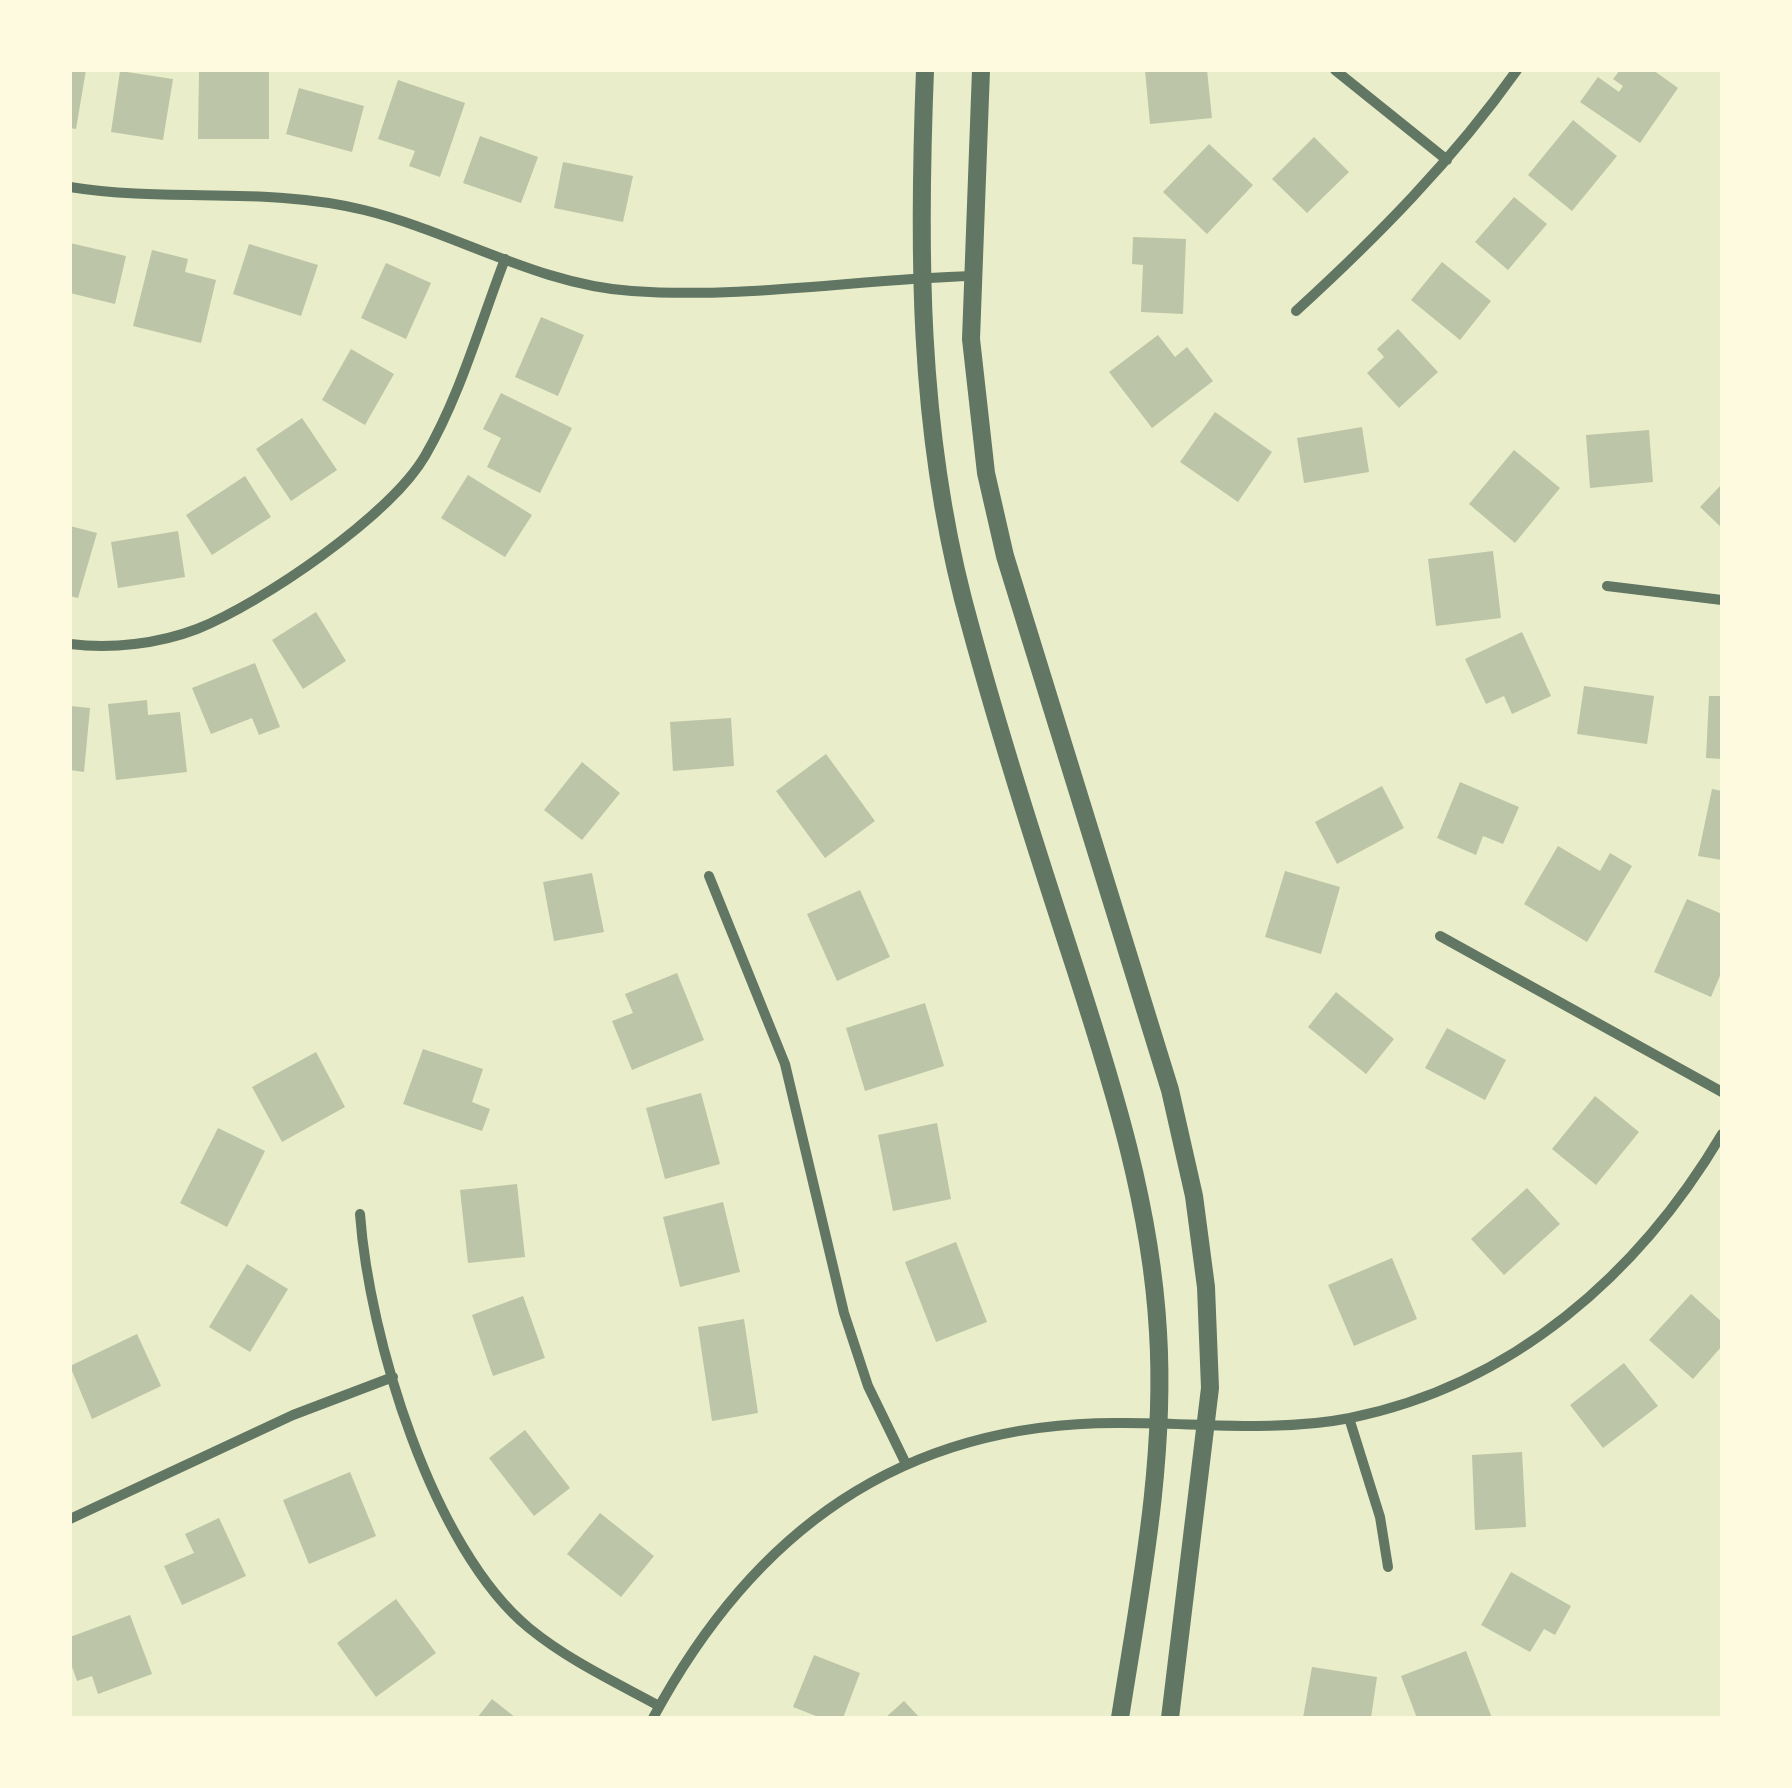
<!DOCTYPE html>
<style>
body{margin:0}
#map{position:relative;width:1792px;height:1788px;overflow:hidden;background:#e9edc9;font-family:Quicksand,sans-serif}
canvas{display:block}
.frame{position:absolute;inset:0;border:72px solid #fefae0;pointer-events:none}
</style>
<div id="map">
<canvas width="1792" height="1788"></canvas>
<div class="frame"></div>
</div>
<script>
const g = document.querySelector('canvas').getContext('2d');
g.lineJoin = 'round';
function fill(path, color) {
  g.fillStyle = color;
  g.fill(path, 'evenodd');
}
function stroke(path, color, width, dash) {
  g.strokeStyle = color;
  g.lineWidth = width;
  g.lineCap = dash ? 'butt' : 'round';
  g.setLineDash(dash || []);
  g.stroke(path);
}
fill(new Path2D(`
 M 70,70 L 86,70 L 76,129 L 70,128 Z
 M 1145,70 L 1207,70 L 1212,118 L 1150,124 Z
 M 1620,70 L 1653,70 L 1678,88 L 1640,143 L 1580,102 L 1598,77 L 1619,92 L 1623,86 L 1613,79 Z
 M 120,71 L 173,79 L 163,140 L 111,132 Z
 M 199,72 L 269,72 L 269,139 L 198,139 Z
 M 398,80 L 465,103 L 440,177 L 409,166 L 415,151 L 378,139 Z
 M 299,88 L 364,106 L 352,152 L 286,134 Z
 M 1573,120 L 1617,156 L 1572,211 L 1528,175 Z
 M 480,136 L 538,157 L 521,203 L 463,183 Z
 M 1314,137 L 1349,172 L 1307,213 L 1272,179 Z
 M 1209,144 L 1253,185 L 1207,234 L 1163,192 Z
 M 563,162 L 633,176 L 623,222 L 554,208 Z
 M 1514,197 L 1547,224 L 1508,270 L 1475,242 Z
 M 1133,237 L 1186,239 L 1183,314 L 1141,312 L 1143,265 L 1132,264 Z
 M 70,243 L 126,256 L 115,304 L 70,293 Z
 M 249,244 L 318,265 L 301,316 L 233,294 Z
 M 152,250 L 188,259 L 185,272 L 216,280 L 201,343 L 133,326 Z
 M 1442,262 L 1491,301 L 1460,340 L 1411,300 Z
 M 386,263 L 431,283 L 406,339 L 361,318 Z
 M 541,317 L 584,335 L 558,396 L 515,377 Z
 M 1398,329 L 1438,372 L 1399,408 L 1367,373 L 1384,357 L 1377,349 Z
 M 1158,335 L 1175,357 L 1187,347 L 1213,381 L 1152,428 L 1109,372 Z
 M 351,349 L 394,374 L 365,425 L 322,400 Z
 M 501,393 L 572,428 L 540,493 L 487,467 L 501,438 L 483,429 Z
 M 1215,412 L 1272,452 L 1238,502 L 1180,462 Z
 M 302,418 L 337,470 L 291,501 L 256,449 Z
 M 1362,427 L 1369,472 L 1304,483 L 1297,438 Z
 M 1649,430 L 1653,482 L 1590,488 L 1586,435 Z
 M 1514,450 L 1560,488 L 1515,543 L 1469,504 Z
 M 468,475 L 532,515 L 505,557 L 441,518 Z
 M 245,476 L 271,517 L 212,555 L 186,515 Z
 M 1722,484 L 1722,528 L 1700,507 Z
 M 70,526 L 97,533 L 78,598 L 70,596 Z
 M 178,531 L 185,577 L 118,588 L 111,542 Z
 M 1493,551 L 1501,618 L 1436,626 L 1428,559 Z
 M 316,612 L 346,661 L 303,689 L 272,640 Z
 M 1522,632 L 1551,696 L 1512,714 L 1504,696 L 1486,704 L 1465,659 Z
 M 255,663 L 280,727 L 259,735 L 252,718 L 211,734 L 192,688 Z
 M 1584,686 L 1654,696 L 1647,744 L 1577,734 Z
 M 1709,696 L 1722,696 L 1722,759 L 1706,758 Z
 M 147,700 L 148,715 L 180,712 L 187,772 L 116,780 L 108,704 Z
 M 70,706 L 90,708 L 84,772 L 70,770 Z
 M 731,718 L 734,766 L 673,771 L 670,722 Z
 M 826,754 L 875,821 L 825,858 L 776,791 Z
 M 582,762 L 620,793 L 582,840 L 544,810 Z
 M 1460,782 L 1519,807 L 1503,844 L 1483,836 L 1476,855 L 1437,838 Z
 M 1382,786 L 1404,828 L 1337,864 L 1315,822 Z
 M 1712,789 L 1722,791 L 1722,860 L 1698,856 Z
 M 1558,846 L 1600,871 L 1610,853 L 1632,866 L 1587,942 L 1524,904 Z
 M 1285,871 L 1340,887 L 1321,954 L 1265,937 Z
 M 592,873 L 604,932 L 554,941 L 543,882 Z
 M 860,890 L 890,957 L 837,981 L 807,914 Z
 M 1687,899 L 1722,914 L 1722,971 L 1711,997 L 1654,972 Z
 M 677,973 L 704,1040 L 632,1070 L 612,1021 L 633,1013 L 625,994 Z
 M 1336,992 L 1394,1039 L 1366,1074 L 1308,1027 Z
 M 925,1003 L 944,1066 L 865,1091 L 846,1028 Z
 M 1447,1028 L 1506,1060 L 1485,1100 L 1425,1068 Z
 M 423,1049 L 483,1069 L 472,1102 L 490,1109 L 482,1131 L 403,1104 Z
 M 316,1052 L 345,1107 L 282,1142 L 252,1087 Z
 M 701,1093 L 720,1164 L 665,1179 L 646,1108 Z
 M 1595,1096 L 1639,1132 L 1596,1185 L 1552,1149 Z
 M 937,1123 L 951,1199 L 893,1211 L 878,1135 Z
 M 218,1128 L 265,1151 L 227,1227 L 180,1203 Z
 M 517,1184 L 525,1257 L 468,1263 L 460,1190 Z
 M 1527,1188 L 1560,1224 L 1504,1275 L 1471,1239 Z
 M 723,1202 L 740,1272 L 680,1287 L 663,1217 Z
 M 956,1242 L 987,1322 L 936,1342 L 905,1262 Z
 M 1392,1258 L 1417,1319 L 1354,1346 L 1328,1285 Z
 M 247,1264 L 288,1289 L 250,1352 L 209,1327 Z
 M 1691,1294 L 1722,1322 L 1722,1346 L 1693,1379 L 1649,1340 Z
 M 523,1296 L 545,1358 L 493,1376 L 472,1315 Z
 M 744,1319 L 758,1413 L 712,1421 L 698,1327 Z
 M 137,1334 L 161,1386 L 92,1419 L 70,1366 Z
 M 1624,1363 L 1658,1406 L 1603,1448 L 1570,1405 Z
 M 525,1430 L 570,1488 L 534,1516 L 489,1458 Z
 M 1522,1452 L 1526,1527 L 1475,1530 L 1472,1455 Z
 M 350,1472 L 376,1536 L 309,1564 L 283,1500 Z
 M 600,1513 L 654,1556 L 621,1597 L 567,1554 Z
 M 219,1518 L 246,1576 L 182,1605 L 164,1566 L 194,1553 L 185,1534 Z
 M 1511,1572 L 1571,1606 L 1555,1635 L 1544,1629 L 1530,1652 L 1481,1625 Z
 M 396,1599 L 436,1653 L 376,1697 L 337,1643 Z
 M 130,1615 L 152,1674 L 98,1694 L 92,1676 L 77,1681 L 70,1661 L 70,1637 Z
 M 1466,1651 L 1492,1718 L 1417,1718 L 1401,1676 Z
 M 814,1655 L 860,1673 L 843,1718 L 821,1718 L 793,1707 Z
 M 1312,1667 L 1377,1677 L 1371,1718 L 1303,1718 Z
 M 492,1699 L 516,1718 L 477,1718 Z
 M 904,1701 L 920,1718 L 885,1718 Z`), '#bcc5a7');
stroke(new Path2D(`
 M 1335,70 L 1447,160
 M 70,187 C 167,203 268,186 364,210 C 454,232 538,285 632,291 C 744,299 860,279 972,276
 M 1296,311 C 1377,237 1453,160 1517,70
 M 1607,586 L 1722,600
 M 70,644 C 112,649 158,644 197,629 C 262,603 390,516 425,456 C 460,396 480,324 505,259
 M 709,876 L 785,1064 L 844,1313 L 868,1386 L 906,1464
 M 1440,936 L 1722,1092
 M 360,1214 C 369,1337 432,1548 529,1628 C 568,1660 615,1682 659,1706
 M 1349,1418 L 1380,1517 L 1388,1567
 M 70,1519 L 293,1415 L 393,1377
 M 653,1718 C 753,1532 900,1423 1116,1423 C 1191,1422 1275,1433 1350,1418 C 1513,1385 1639,1274 1722,1134`), '#617663', 10);
stroke(new Path2D(`
 M 925,70 C 918,249 918,423 963,599 C 996,724 1036,848 1076,971 C 1114,1089 1151,1207 1158,1332 C 1166,1461 1140,1591 1120,1718
 M 981,70 L 971,339 L 986,473 L 1005,556 L 1170,1090 L 1194,1196 L 1206,1287 L 1210,1388 L 1170,1718`), '#617663', 18);
</script>
